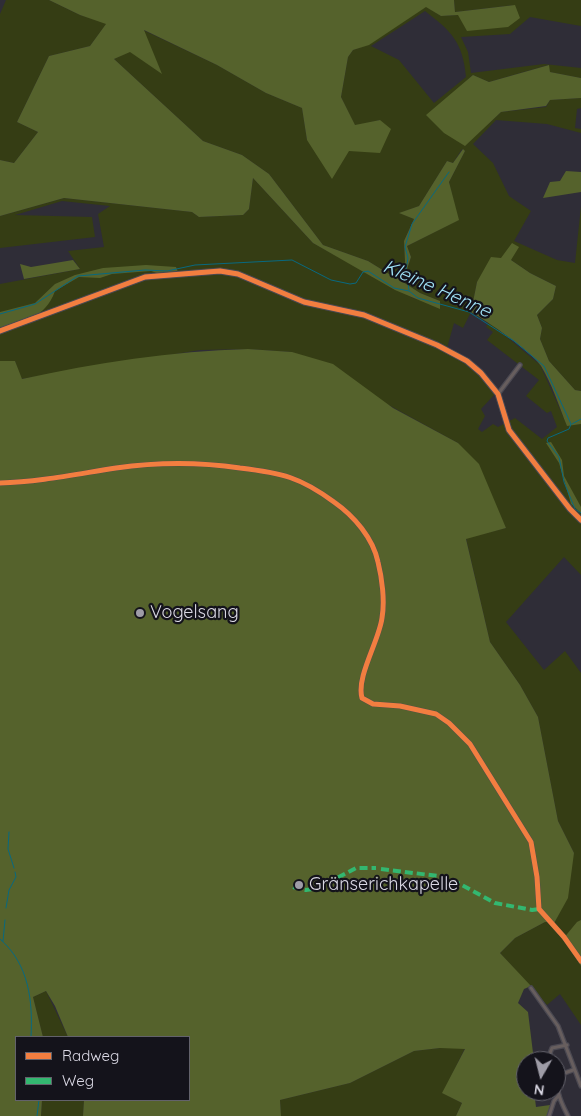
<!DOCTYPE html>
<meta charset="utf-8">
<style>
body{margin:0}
#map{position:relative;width:581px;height:1116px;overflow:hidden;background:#2f2d37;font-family:Quicksand,sans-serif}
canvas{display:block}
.legend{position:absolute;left:15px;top:1036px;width:175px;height:65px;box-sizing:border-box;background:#14131b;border:1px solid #63626b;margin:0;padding:6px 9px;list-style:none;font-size:15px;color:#dad8e4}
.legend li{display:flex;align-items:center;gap:10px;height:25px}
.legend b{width:25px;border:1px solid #63626b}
.north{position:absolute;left:516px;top:1051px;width:50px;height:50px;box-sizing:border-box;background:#14131b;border:1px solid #63626b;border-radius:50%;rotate:188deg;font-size:14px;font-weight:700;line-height:20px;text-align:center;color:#dad8e4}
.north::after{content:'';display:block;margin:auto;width:18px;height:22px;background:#9e9ca7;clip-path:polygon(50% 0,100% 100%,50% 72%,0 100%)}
</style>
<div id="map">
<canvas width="581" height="1116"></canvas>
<ul class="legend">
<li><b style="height:6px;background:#f27e40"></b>Radweg</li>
<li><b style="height:6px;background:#33b770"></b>Weg</li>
</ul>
<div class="north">N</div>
</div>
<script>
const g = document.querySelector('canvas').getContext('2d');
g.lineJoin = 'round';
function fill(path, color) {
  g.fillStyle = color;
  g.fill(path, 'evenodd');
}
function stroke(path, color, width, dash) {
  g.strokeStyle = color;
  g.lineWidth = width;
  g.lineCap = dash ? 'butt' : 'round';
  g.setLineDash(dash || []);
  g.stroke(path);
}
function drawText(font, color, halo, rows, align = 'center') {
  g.font = font + ' Quicksand,sans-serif';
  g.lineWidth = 4.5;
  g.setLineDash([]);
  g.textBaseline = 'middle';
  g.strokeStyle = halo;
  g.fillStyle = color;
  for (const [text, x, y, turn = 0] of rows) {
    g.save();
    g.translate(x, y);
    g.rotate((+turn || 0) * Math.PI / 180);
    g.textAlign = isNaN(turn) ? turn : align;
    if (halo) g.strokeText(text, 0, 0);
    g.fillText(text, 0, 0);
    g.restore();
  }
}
fill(new Path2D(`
 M 6,0 L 49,0 L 80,15 L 107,23 L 90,46 L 49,56 L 17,122 L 38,132 L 14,163 L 0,160 L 0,14 Z
 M 454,0 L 581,0 L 581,26 L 530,17 L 510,34 L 461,37 L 468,52 L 471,73 L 544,64 L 581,68 L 581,78 L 550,72 L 548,65 L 489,82 L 473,75 L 460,87 L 465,145 L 501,112 L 546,107 L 550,100 L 581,98 L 581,108 L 577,109 L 575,128 L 581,129 L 581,133 L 547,124 L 496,120 L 473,144 L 493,163 L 509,196 L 531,211 L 514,241 L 557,260 L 575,263 L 581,206 L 581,391 L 575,390 L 549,361 L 540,339 L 542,328 L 537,315 L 553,299 L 556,286 L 530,273 L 511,260 L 501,258 L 477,282 L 471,312 L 463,328 L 454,323 L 447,348 L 478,373 L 495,394 L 481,409 L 485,416 L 478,429 L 482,432 L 493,424 L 498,427 L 515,418 L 542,439 L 557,427 L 551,411 L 547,413 L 526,396 L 539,380 L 487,340 L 493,332 L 486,327 L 489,322 L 540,365 L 567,425 L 581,424 L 581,575 L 564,557 L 506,622 L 544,670 L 565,651 L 581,673 L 581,920 L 564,939 L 581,966 L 581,1025 L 560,994 L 547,1005 L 500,953 L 515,938 L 545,922 L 550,922 L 574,853 L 558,821 L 538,717 L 520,685 L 490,642 L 466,538 L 506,528 L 458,443 L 292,352 L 248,349 L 200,350 L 21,379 L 15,361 L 0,361 L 0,284 L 80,269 L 68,251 L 104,247 L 98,214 L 110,206 L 62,201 L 15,215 L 92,217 L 95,237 L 0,248 L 0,216 L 64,198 L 192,212 L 199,217 L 243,215 L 249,209 L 253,178 L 313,243 L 415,299 L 440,301 L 420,293 L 403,282 L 411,257 L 407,246 L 458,220 L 449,182 L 465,151 L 462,149 L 453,163 L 447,161 L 419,206 L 400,213 L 414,219 L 404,241 L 405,262 L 401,277 L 394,277 L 368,261 L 323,245 L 269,174 L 242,155 L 203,141 L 114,59 L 130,51 L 161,73 L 143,30 L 217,65 L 266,93 L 302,108 L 307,140 L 349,151 L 380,120 L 355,126 L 341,97 L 348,57 L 353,50 L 369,44 L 426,6 L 441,16 L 458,15 L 514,5 L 455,12 ZM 425,11 C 451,31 463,42 466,77 L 434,103 L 399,60 L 371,46 Z
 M 46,991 L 68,1037 L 43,1037 L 33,997 Z
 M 440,1048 L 465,1048 L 443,1093 L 462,1103 L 456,1116 L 281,1116 L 280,1100 L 350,1083 L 414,1051 Z
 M 42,1100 L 84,1100 L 83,1116 L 41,1116 Z`), '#353d14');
fill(new Path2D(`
 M 49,0 L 454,0 L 455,12 L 515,5 L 520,18 L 508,27 L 467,31 L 458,15 L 441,16 L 426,7 L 369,45 L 353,50 L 348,57 L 341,97 L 355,125 L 380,120 L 391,129 L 380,153 L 349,151 L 332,179 L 307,140 L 302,108 L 266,93 L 217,65 L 144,30 L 162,74 L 130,52 L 114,59 L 203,141 L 242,155 L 269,174 L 323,245 L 368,261 L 394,277 L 401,276 L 405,262 L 404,241 L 414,219 L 399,213 L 419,206 L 447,161 L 453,163 L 463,149 L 465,151 L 449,182 L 459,220 L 407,246 L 411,257 L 403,282 L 420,293 L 440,301 L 440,309 L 395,290 L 313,243 L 253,178 L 249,209 L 243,215 L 199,217 L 192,212 L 64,198 L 0,216 L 0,160 L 14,163 L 38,132 L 17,122 L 49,56 L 90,46 L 106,24 L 80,15 Z
 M 549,65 L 550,72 L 581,78 L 581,98 L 550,100 L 546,106 L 501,112 L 465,146 L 444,133 L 426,115 L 473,75 L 489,82 Z
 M 566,171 L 581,172 L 581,192 L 543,198 L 550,182 L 560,181 Z
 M 512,243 L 519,247 L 511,260 L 530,273 L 556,286 L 553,299 L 537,315 L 542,328 L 540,339 L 549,361 L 575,390 L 581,391 L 581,424 L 567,426 C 559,406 552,384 541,366 C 532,352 487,321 471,312 L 477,282 L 491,257 L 501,258 Z
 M 73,260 L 80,269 L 24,279 L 20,264 L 31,267 Z
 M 146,265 L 176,267 L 178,272 L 157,273 L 151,271 L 112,274 L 100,278 L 79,277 L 55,291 C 45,319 25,319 0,328 L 0,312 L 35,303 L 55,284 L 75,275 L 103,268 Z
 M 248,349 L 292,352 L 333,364 L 393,408 L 458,443 L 479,464 L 506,528 L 466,539 L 490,642 L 520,685 L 538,717 L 558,821 L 574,853 L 568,898 L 553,925 L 550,922 L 545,922 L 515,938 L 500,953 L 531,986 L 524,989 L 518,1003 L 528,1012 L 534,1061 L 526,1061 L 526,1091 L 534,1091 L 536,1107 L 550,1105 L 549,1116 L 456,1116 L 462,1103 L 442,1093 L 465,1049 L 440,1048 L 414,1051 L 350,1083 L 280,1100 L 281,1116 L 83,1116 L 84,1100 L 189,1100 L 189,1037 L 68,1037 L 55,1006 L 46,991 L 33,997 L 43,1037 L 16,1037 L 16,1100 L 42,1100 L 41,1116 L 0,1116 L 0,361 L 15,361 L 22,379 C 96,363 171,351 248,349 Z
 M 551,442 L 562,460 L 564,476 L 581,507 L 581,513 L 571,504 L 559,463 L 546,443 Z
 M 581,920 L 581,966 L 563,939 L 577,922 Z`), '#55622c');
stroke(new Path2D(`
 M 409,290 L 406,269 L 408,258 L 405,247 L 412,224 L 449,172
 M 0,314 L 35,304 L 78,276 L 145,270 L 167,271 L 195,265 L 292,260 L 331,280 L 350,284 L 356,283 L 363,272 L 368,271 L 394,288 L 409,291 L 418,298 L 469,312 L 514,341 L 544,366 L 571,424 L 569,429 L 548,438 L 547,441 L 559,457 L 564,482 L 575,509 L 581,513
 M 572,424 L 581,419
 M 9,832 L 8,849 L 14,868
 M 6,908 L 9,890 L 16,877 L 15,872
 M 0,939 C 29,964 33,1001 31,1037
 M 3,941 L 5,920
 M 37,1116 L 39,1100`), '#086980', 1);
const street = new Path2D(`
 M 498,394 L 520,365
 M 0,483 C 39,482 77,474 116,468 C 158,462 199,462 240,468 C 282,473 300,477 334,502 C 354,516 373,538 378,562 C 382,578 385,601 382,618 C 379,641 356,677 362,698 L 373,704 L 400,706 L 436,714 L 449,723 L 470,744 L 531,842 L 537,877 L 539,909 L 564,937 L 581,961
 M 531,988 L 558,1026 L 581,1086
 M 547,1061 L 552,1048 L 567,1045
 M 549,1116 L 554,1101 L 559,1095
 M 568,1116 C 562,1104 552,1086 562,1074 L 573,1070`);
const secondary = new Path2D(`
 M 0,331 L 145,277 L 220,271 L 238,274 L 304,302 L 364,315 L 437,345 L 467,361 L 481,373 L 498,394 L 509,430 L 570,509 L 581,520`);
stroke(street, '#4b4952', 5.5);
stroke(secondary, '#4b4952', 7);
stroke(street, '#675e5e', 3);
stroke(secondary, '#6c6261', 4.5);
stroke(new Path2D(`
 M 381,869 L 438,876 L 458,883 L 495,903 L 532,910 L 539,909
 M 293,887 L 306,890 L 318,888 L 356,868 L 376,868`), '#33b770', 4, [8, 4]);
stroke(new Path2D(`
 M 0,331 L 145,277 L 220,271 L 238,274 L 304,302 L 364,315 L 437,345 L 467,361 L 481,373 L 498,394 L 509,430 L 570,509 L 581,520
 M 0,483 C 39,482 77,474 116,468 C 158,462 199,462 240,468 C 282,473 300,477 334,502 C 354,516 373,538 378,562 C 382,578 385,601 382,618 C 379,641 356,677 362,698 L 373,704 L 400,706 L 436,714 L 449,723 L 470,744 L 531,842 L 537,877 L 539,909 L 564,937 L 581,961`), '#f27e40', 5);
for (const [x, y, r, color] of [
 [140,613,5,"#9e9ca7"],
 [299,885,5,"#9e9ca7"]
]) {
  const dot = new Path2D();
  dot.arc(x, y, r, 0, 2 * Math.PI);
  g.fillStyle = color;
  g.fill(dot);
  stroke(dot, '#14131b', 2);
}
drawText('18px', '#dad8e4', '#14131b', [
 ["Vogelsang",150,613],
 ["Gränserichkapelle",309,885]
], 'left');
drawText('italic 19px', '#a0e2f7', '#14131b', [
 ["Kleine Henne",437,289,24]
]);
</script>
